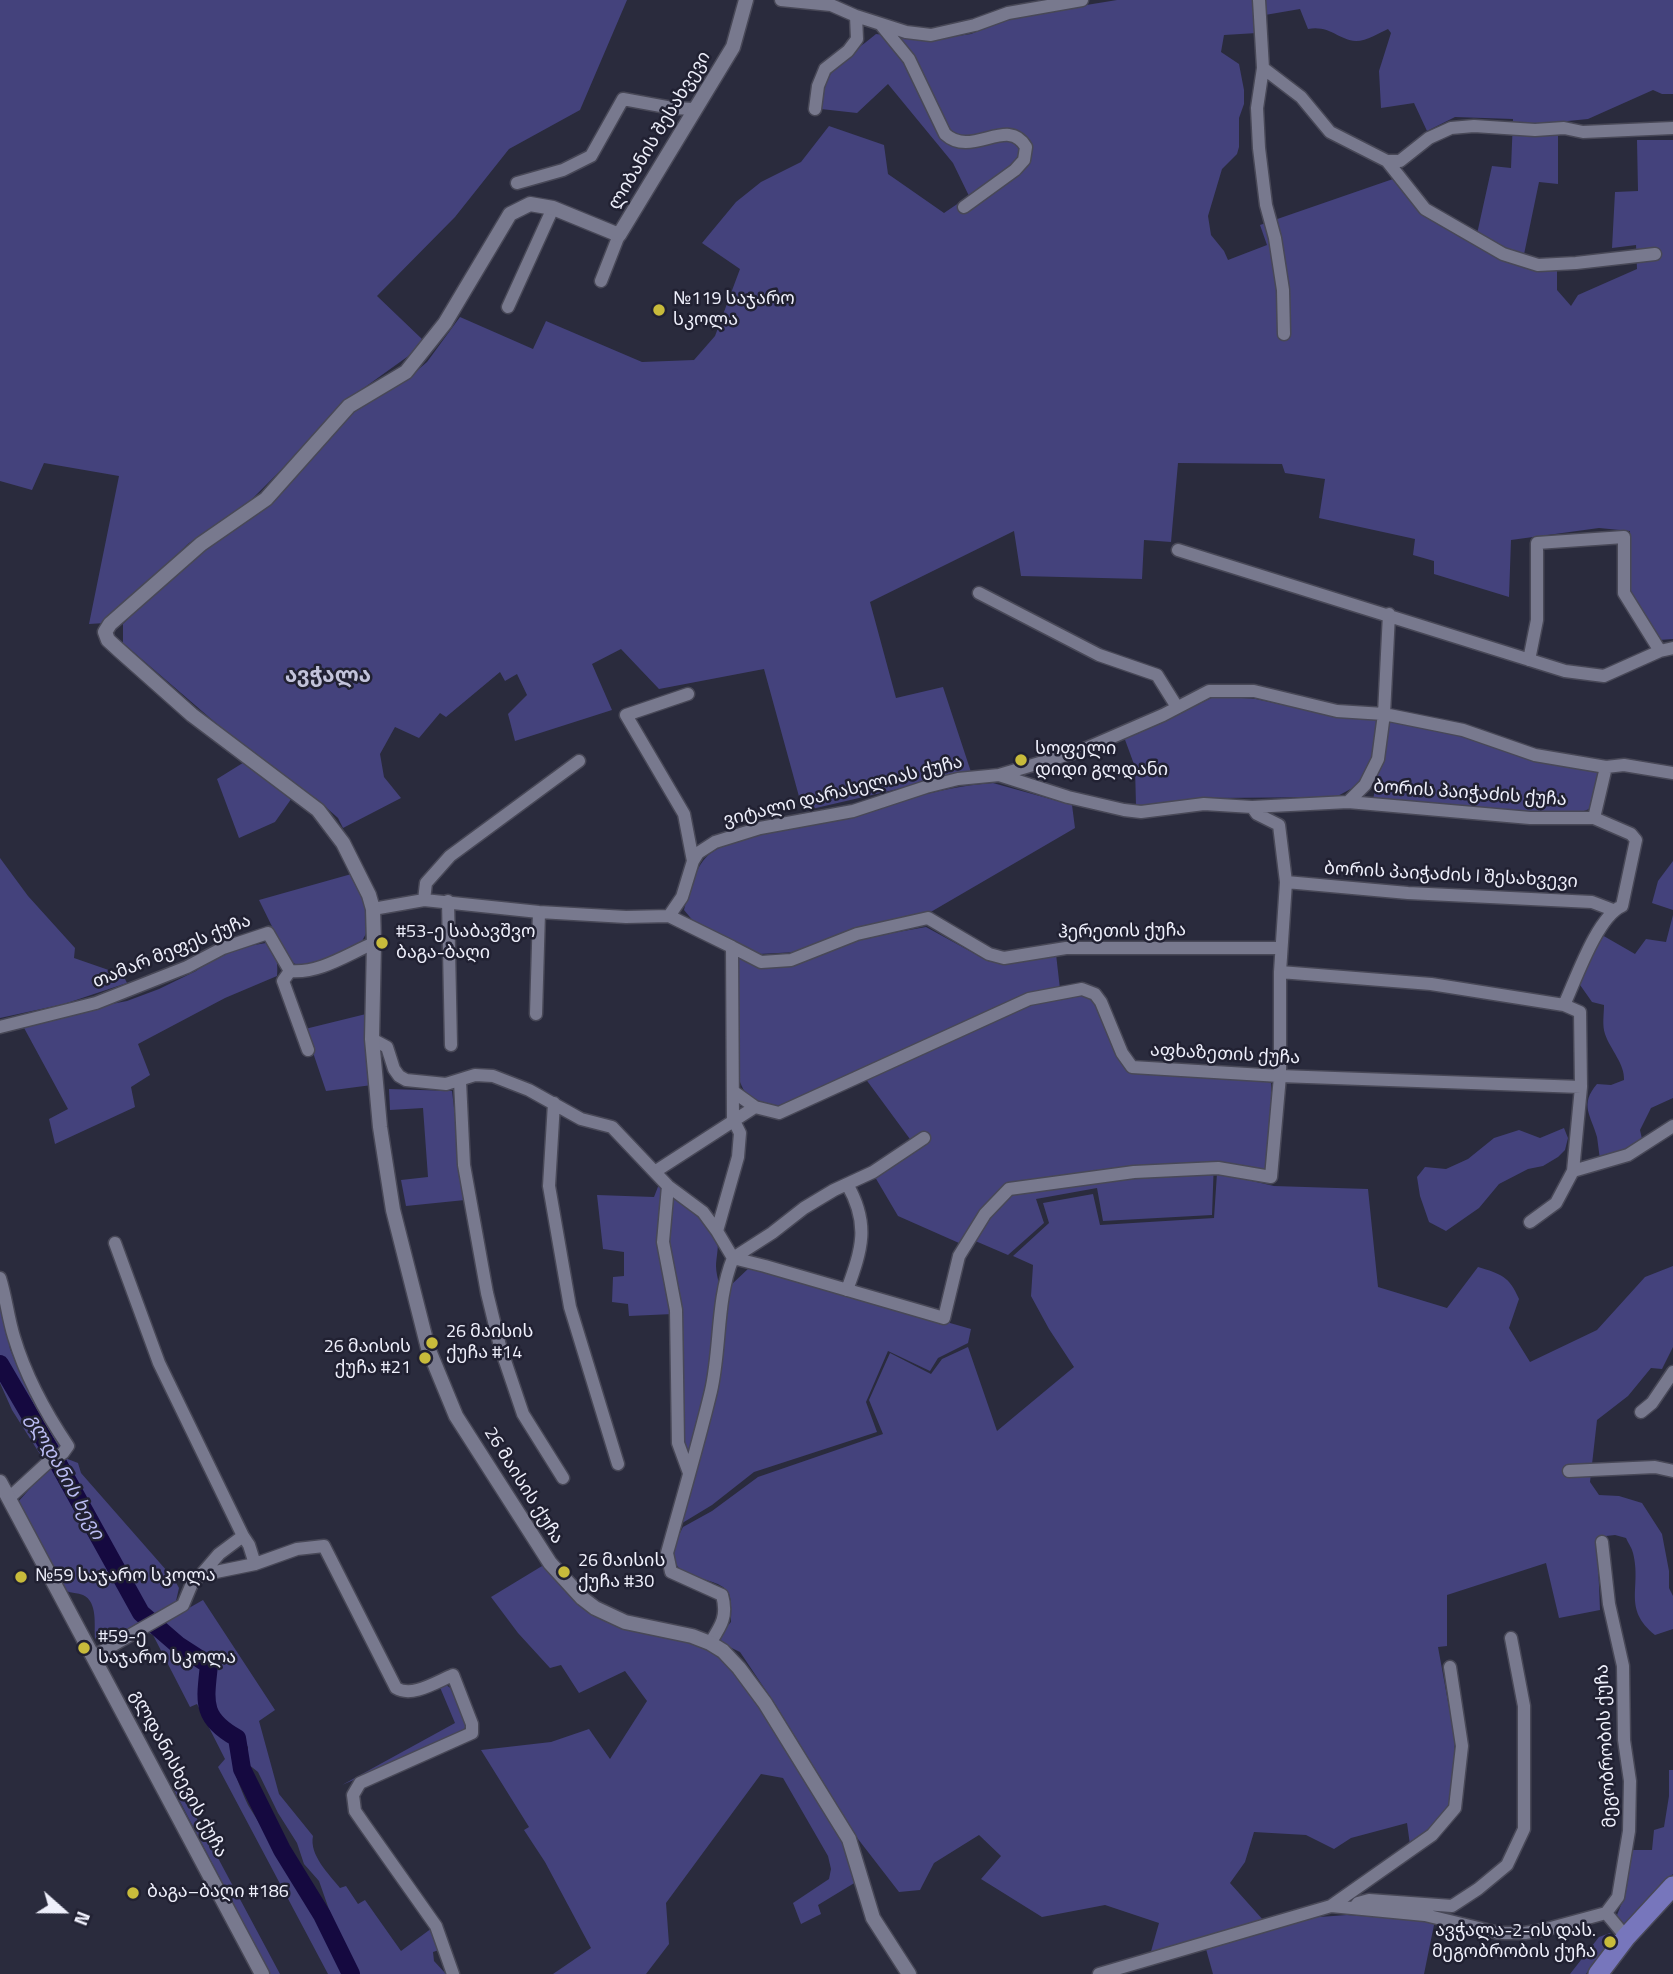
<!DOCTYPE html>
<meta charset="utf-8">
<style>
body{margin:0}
#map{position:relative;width:1673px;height:1974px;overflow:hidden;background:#2a2b3d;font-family:"Titillium Web",sans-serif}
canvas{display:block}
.north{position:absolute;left:28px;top:1876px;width:70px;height:70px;-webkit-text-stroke:5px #212132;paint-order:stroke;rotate:111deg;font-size:19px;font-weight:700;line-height:28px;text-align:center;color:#eeeffb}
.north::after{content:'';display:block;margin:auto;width:24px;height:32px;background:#eeeffb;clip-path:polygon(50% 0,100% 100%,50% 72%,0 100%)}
</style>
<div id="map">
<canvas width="1673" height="1974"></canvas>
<div class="north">N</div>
</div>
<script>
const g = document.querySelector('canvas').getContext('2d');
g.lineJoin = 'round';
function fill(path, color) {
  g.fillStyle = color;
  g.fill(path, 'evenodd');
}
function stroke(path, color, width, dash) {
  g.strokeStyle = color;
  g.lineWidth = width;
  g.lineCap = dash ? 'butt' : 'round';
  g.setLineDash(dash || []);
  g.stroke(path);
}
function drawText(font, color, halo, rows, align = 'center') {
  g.font = font + ' "Titillium Web","Noto Sans Georgian",sans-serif';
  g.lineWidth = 5;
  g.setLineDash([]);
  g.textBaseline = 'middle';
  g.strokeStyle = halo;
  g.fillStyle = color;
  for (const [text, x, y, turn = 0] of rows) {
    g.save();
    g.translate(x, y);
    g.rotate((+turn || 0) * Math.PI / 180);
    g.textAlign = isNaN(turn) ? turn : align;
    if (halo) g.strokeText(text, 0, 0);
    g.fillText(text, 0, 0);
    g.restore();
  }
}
fill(new Path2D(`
 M 0,0 L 627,0 L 580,110 L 509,149 L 455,217 L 377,296 L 423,340 L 414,352 L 340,405 L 282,469 L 251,500 L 211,531 L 189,543 L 105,623 L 89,624 L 119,476 L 44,463 L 32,490 L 0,481 Z
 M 1117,0 L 1252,0 L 1257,33 L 1224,35 L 1221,52 L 1239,64 L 1244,90 L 1244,104 L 1239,118 L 1239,147 L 1237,154 L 1222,169 L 1208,216 L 1211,235 L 1224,251 L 1228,260 L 1267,245 L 1260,225 L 1393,179 L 1415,207 L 1475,243 L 1492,166 L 1511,168 L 1513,119 L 1455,117 L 1427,131 L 1414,103 L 1381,108 L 1379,71 L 1391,33 L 1388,29 C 1379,33 1367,41 1356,41 C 1338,40 1330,25 1308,29 L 1300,9 L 1265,15 L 1262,0 L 1673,0 L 1673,94 L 1662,94 L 1653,90 L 1588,119 L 1558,122 L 1558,184 L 1539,182 L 1522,264 L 1557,268 L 1557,290 L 1571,306 L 1578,295 L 1637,269 L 1636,245 L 1612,248 L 1615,192 L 1638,191 L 1637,140 L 1673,140 L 1673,639 L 1659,640 L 1629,589 L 1630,531 L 1599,528 L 1511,540 L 1509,597 L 1434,574 L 1434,561 L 1413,555 L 1415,539 L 1319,518 L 1325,479 L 1285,473 L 1282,464 L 1178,463 L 1171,542 L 1144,540 L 1142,579 L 1021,576 L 1014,531 L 870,602 L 896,698 L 943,687 L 971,772 L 803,811 L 764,669 L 659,689 L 621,649 L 592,664 L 612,710 L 515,741 L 508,714 L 527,695 L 517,674 L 505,681 L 500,672 L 446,717 L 440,713 L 419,738 L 395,727 L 380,754 L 384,777 L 401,798 L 343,828 L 338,818 L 320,802 L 239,743 L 123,643 L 123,624 L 133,614 L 207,548 L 261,511 L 349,413 L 406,380 L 427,362 L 460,317 L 533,349 L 546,321 L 642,362 L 694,360 L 715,336 L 740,269 L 702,243 L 736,202 L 761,182 L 801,162 L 829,126 L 884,145 L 888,174 L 944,213 L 969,196 L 953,163 L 888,84 L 857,113 L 821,109 C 823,66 846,59 876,34 L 930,40 L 971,34 L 1013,17 Z
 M 1216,696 L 1256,699 L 1338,717 L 1378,718 L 1374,757 L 1367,774 L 1356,786 L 1336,797 L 1212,798 L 1136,806 L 1135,767 L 1124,737 Z
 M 1387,721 L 1470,737 L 1600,772 C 1598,781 1598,801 1590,808 C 1573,824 1406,803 1373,800 Z
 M 246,761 L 294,795 L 275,822 L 239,838 L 217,779 Z
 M 993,783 L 1072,805 L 1075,828 L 929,913 L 797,952 L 759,954 L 694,922 L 684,910 C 689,893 695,864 711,853 C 736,835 790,829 820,822 C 877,809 934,787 993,783 Z
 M 0,858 L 28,896 L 75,948 L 74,958 L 123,975 L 127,983 L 64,1004 L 0,1018 Z
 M 1673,861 L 1673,910 L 1652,903 L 1658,881 Z
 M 355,873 L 369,901 L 369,928 L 362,941 L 352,951 L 302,967 L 289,961 L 259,900 Z
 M 1673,915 L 1673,1098 L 1651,1108 L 1640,1130 L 1642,1139 L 1626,1151 L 1600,1160 C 1599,1152 1598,1144 1597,1137 C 1591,1115 1579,1105 1597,1084 L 1611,1085 L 1624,1080 C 1625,1064 1610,1049 1605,1034 C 1602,1025 1604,1014 1604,1005 L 1592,1002 L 1578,982 L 1602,935 L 1635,954 L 1646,939 L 1666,942 Z
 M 926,927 L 988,961 L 1003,964 L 1056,954 L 1060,989 L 1001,1005 L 777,1108 C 757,1103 748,1102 740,1082 L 737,954 L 762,967 L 853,940 Z
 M 266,943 C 277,952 278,963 277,976 L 225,998 L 138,1044 L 150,1075 L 131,1087 L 135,1107 L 55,1144 L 49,1119 L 68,1109 L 23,1026 L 71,1012 L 127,1001 L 159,989 L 196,971 L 210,960 L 237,948 Z
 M 1080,993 L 1097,1003 L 1129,1073 L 1263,1080 L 1271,1083 L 1272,1112 L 1265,1172 L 1214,1161 L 1212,1215 L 1103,1221 L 1097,1188 L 1036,1199 L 1044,1223 L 1008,1255 L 966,1237 L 959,1243 L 898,1216 L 875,1177 L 918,1150 L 865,1078 L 1029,1003 Z
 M 366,1014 L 372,1085 L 326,1091 L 305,1029 Z
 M 389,1089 L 452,1091 L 465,1200 L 406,1206 L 401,1180 L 428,1177 L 423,1108 L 390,1110 Z
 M 1564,1128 L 1568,1138 L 1565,1150 L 1558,1157 L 1543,1166 L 1528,1169 L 1499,1184 L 1479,1208 L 1446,1231 L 1429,1222 L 1420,1196 L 1417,1177 L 1425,1167 L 1446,1169 L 1468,1159 L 1494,1138 L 1519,1130 L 1540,1138 Z
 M 1217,1173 L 1274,1186 L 1368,1189 L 1378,1287 L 1447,1308 L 1478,1267 C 1501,1274 1509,1276 1519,1299 L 1509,1328 L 1530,1362 L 1597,1330 L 1645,1277 L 1673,1266 L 1673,1347 L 1662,1369 L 1651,1368 L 1628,1396 L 1597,1420 L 1590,1482 L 1599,1495 L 1619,1496 L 1642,1503 L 1662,1534 L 1669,1571 L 1669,1588 L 1673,1596 L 1673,1629 L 1655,1635 C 1622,1608 1642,1588 1633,1553 C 1632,1548 1628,1543 1626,1538 L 1615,1535 L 1597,1537 L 1600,1610 L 1559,1618 L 1546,1563 L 1447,1595 L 1447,1646 L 1438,1647 L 1455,1740 L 1452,1791 L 1449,1809 L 1429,1832 L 1410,1845 L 1407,1823 L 1351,1838 L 1334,1849 L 1306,1835 L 1254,1832 L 1245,1862 L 1230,1883 L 1264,1921 L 1347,1915 L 1435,1920 L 1424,1974 L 1213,1974 L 1206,1949 L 1206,1940 L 1150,1955 L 1159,1923 L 1105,1905 L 1042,1917 L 981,1879 L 1001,1856 L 979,1835 L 934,1863 L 920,1890 L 899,1892 L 858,1839 L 775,1704 L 740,1652 L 715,1640 L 731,1622 C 731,1614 732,1601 729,1594 C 720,1573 668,1585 674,1548 C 676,1541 680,1533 683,1527 L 712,1511 L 758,1477 L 883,1434 L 869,1400 L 890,1353 L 931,1374 L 942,1359 L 968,1347 L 997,1431 L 1074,1367 L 1049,1329 L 1031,1296 L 1033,1265 L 1013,1256 L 1049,1223 L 1043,1203 L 1093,1194 L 1100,1225 L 1214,1218 Z
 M 661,1179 L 713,1225 C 721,1242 717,1250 716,1266 C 716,1272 718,1279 719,1284 L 730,1286 L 751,1266 L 971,1329 L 968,1343 L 938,1358 L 930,1371 L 888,1351 L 866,1402 L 877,1432 L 754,1472 L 712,1505 L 679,1525 L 684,1474 L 673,1314 L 629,1316 L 628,1304 L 612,1302 L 613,1277 L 624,1276 L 624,1252 L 603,1249 L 597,1195 L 654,1197 Z
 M 0,1289 L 10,1349 L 22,1378 L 61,1449 L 43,1459 L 12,1410 L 0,1383 Z
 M 65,1458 L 78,1463 L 81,1473 L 174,1579 L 179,1588 L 176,1601 L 102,1644 L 95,1638 C 94,1625 98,1602 83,1595 C 78,1593 71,1593 66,1591 L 18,1502 L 48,1468 Z
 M 547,1563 L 574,1595 L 715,1652 L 736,1670 L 847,1848 L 856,1882 L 818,1905 L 821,1914 L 801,1924 L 793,1903 L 829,1879 L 831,1869 L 828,1856 L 783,1778 L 761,1774 L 666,1903 L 669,1944 L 646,1974 L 553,1974 L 591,1948 L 545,1862 L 524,1830 L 529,1827 L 481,1750 L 551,1742 L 589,1729 L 610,1759 L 647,1701 L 625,1671 L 579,1693 L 561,1665 L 550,1668 L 518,1633 L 491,1597 Z
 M 203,1600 L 275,1710 L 259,1721 L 279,1794 L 313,1836 C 309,1855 329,1874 340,1888 L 346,1886 L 358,1904 L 365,1900 L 401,1951 L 432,1928 L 439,1950 L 433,1952 L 434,1961 L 446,1974 L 356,1974 L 338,1935 L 319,1881 L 304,1864 L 297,1843 L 278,1813 L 258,1772 L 248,1764 L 248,1747 L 233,1730 C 226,1755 238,1783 248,1805 L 331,1938 L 346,1974 L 328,1974 L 218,1767 L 225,1759 L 197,1704 L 190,1707 L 153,1635 L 147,1632 Z
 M 445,1684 L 453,1690 L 466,1725 L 463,1732 L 342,1785 L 455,1723 L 439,1685 Z
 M 1669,1770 L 1673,1770 L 1673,1874 L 1621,1928 L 1617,1923 L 1617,1915 L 1623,1900 L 1631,1850 L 1652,1850 L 1654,1830 L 1664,1827 L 1669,1796 Z
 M 180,1787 L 280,1974 L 270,1974 L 174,1790 Z
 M 1610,1933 L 1613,1937 L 1586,1974 L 1570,1974 L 1599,1937 Z`), '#44427c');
stroke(new Path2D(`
 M 0,1364 L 59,1465 L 141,1613 L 178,1645 L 209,1665 C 205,1702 201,1718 237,1738 L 242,1769 L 282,1850 L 322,1915 L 351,1974`), '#150940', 18);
const minor = new Path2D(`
 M 781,0 L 831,5 L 856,16 L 906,32 L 931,35 L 975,25 L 1008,13 L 1082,0
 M 1259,0 L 1263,68 L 1301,97 L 1330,132 L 1387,161 L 1400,161 L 1429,138 L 1451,128 L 1474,126 L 1535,130 L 1564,128 L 1583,132 L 1673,128
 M 882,26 L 909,59 L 945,134 C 972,159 1008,115 1026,147 L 1024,160 L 1015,170 L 964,207
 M 1263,68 L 1257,108 L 1259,148 L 1266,205 L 1275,238 L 1283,290 L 1284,334
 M 815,109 L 818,86 L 825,69 L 848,51 L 857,39 L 856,16
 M 1387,161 L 1425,209 L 1503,254 L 1538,265 L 1576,263 L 1655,254
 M 517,183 L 563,170 L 591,156 L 623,99 L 672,108 L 694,109
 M 601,281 L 619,235
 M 508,307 L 553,208
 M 1178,550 L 1565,671 L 1604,676 L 1660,651 L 1673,648
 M 979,593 L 1099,655 L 1157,675 L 1177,707
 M 1529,660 L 1537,620 L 1537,543 L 1624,537 L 1624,593 L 1660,651
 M 688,694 L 626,715 L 684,814 L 693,861
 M 999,775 L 1068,797 L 1124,810 L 1141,812 L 1204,804 L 1252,807 L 1348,802 L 1530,818 L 1594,818 L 1631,834 L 1636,840 L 1622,906 C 1597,917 1576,979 1564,1005 L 1431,984 L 1280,972
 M 1348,802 L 1365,785 L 1378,759 L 1384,714 L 1389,614
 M 1594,818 L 1606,767
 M 1286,882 L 1408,893 L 1592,902 L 1613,910
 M 424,900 L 426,883 L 450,856 L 579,761
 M 448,901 L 451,1045
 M 373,909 L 424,900 L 539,912 L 626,917 L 669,916 L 732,947 L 733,1119 L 740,1133 L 738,1157 L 717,1231
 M 669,916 L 682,897 L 693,861 L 698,853 L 715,842 L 760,828 L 853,811 L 926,787 L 958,779 L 999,775 L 1080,751 L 1163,715 L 1209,691 L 1254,691 L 1337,711 L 1384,714 L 1463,730 L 1535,755 L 1606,767 L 1624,765 L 1673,773
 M 732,947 L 761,962 L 791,960 L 857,934 L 928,918 L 989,954 L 1004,958 L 1066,948 L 1281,948
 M 290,971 C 319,974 348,954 374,943
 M 290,971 L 283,981 L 308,1050
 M 536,1014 L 539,912
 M 0,1027 L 96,1003 L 187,967 L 223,948 L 268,933 L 290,971
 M 372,1039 L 387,1047 L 394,1069 L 399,1076 L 406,1080 L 446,1084 L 475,1075 L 493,1076 L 529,1090 L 581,1119 L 612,1127 L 668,1186 L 703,1212 L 717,1231 L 733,1258
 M 460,1081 L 464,1165 L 487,1293 L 500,1346 L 523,1414 L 563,1478
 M 734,1092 L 755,1107 L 779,1113 L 1029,999 L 1082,989 L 1095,994 L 1101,1002 L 1122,1053 L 1132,1067 L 1280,1076 L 1581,1087
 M 554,1103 L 549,1186 L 570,1307 L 618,1464
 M 656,1171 L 755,1107
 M 1573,1171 L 1628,1155 L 1673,1126
 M 668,1186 L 663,1242 L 676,1310 L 678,1443 L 689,1473
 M 1530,1222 L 1556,1203 L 1573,1171 L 1581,1087 L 1580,1012 L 1564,1005
 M 115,1243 L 159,1363 L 243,1536 L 219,1554 L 201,1575
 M 733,1258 L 765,1266 L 944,1318 L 959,1256 L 985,1214 L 1009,1189 L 1134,1172 L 1218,1168 L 1271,1177 L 1280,1076 L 1280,972 L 1286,882 L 1279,825 L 1257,814 L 1252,807
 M 733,1258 L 772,1233 L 804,1208 L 834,1190 L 873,1172 L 924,1138
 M 0,1278 C 6,1297 8,1318 14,1337 C 26,1377 45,1412 68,1446 L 63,1453 L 46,1464 L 9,1498
 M 847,1290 C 862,1249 870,1224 847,1184
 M 1641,1412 L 1652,1403 L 1673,1372
 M 1569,1471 L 1655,1467 L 1673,1471
 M 243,1536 L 249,1545 L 255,1564
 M 1602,1542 L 1609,1604 L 1623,1666 L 1624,1740 L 1630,1781 L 1629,1831 L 1618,1897 L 1606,1913 L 1626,1937
 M 710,1643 C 721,1626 728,1616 722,1595 L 671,1572 L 667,1553 C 682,1499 698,1445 711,1391 C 721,1347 716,1300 733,1258
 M 94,1656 L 183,1605 L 193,1581 L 201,1575 L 255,1564 L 297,1549 L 324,1546 L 396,1688 C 412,1698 436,1682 453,1675 L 472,1724 L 472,1733 L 360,1783 L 353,1795 L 355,1811 L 364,1824 L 436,1926 L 453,1974
 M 1331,1906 L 1425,1915 L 1499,1933 L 1525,1933 L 1547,1929 L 1606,1913
 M 1354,1908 L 1358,1903 L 1369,1900 L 1452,1906 L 1478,1889 L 1507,1865 L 1524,1829 L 1524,1706 L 1511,1638
 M 1099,1974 L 1331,1906 L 1432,1835 L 1455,1808 L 1462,1746 L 1450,1667`);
const tertiary = new Path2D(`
 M 746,0 L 733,47 L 619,235 L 553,208 L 530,204 L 510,214 L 445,323 L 406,372 L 349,406 L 266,499 L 201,544 L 110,624 L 105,632 L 108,640 L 120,651 L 192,715 L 318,810 L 343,843 L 369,895 L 373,909 L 374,943 L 372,1039 L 380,1127 L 393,1210 L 428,1348 L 456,1416 L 550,1563 L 582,1598 L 595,1608 L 625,1622 L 692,1636 L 710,1643 L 723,1651 L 739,1668 L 765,1703 L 849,1839 L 873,1918 L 909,1974
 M 0,1482 L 262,1974`);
const trunk = new Path2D(`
 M 1598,1974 L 1626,1937 L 1673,1886`);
stroke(minor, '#484857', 15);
stroke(tertiary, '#484857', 17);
stroke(trunk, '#484857', 22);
stroke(minor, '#78798e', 12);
stroke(tertiary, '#78798e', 14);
stroke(trunk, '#7776bc', 19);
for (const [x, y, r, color] of [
 [659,310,7,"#c8bb3b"],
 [1021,760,7,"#c8bb3b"],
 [382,943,7,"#c8bb3b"],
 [432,1343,7,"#c8bb3b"],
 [425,1358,7,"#c8bb3b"],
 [564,1572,7,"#c8bb3b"],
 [21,1577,7,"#c8bb3b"],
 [84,1648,7,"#c8bb3b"],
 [133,1893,7,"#c8bb3b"],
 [1610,1942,7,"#c8bb3b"]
]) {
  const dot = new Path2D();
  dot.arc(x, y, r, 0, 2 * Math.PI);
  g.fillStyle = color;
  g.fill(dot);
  stroke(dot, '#212132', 2.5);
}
drawText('18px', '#eeeffb', '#212132', [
 ["ლიბანის შესახვევი",660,131,-59],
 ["ვიტალი დარასელიას ქუჩა",843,792,-14],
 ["ბორის პაიჭაძის ქუჩა",1470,794,4],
 ["ბორის პაიჭაძის I შესახვევი",1451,876,3],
 ["ჰერეთის ქუჩა",1122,932,-1],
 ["თამარ მეფეს ქუჩა",172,952,-22],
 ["აფხაზეთის ქუჩა",1225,1055,3],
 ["26 მაისის ქუჩა",523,1486,58],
 ["მეგობრობის ქუჩა",1607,1746,-93],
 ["გლდანისხევის ქუჩა",178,1774,62]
]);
drawText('18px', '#eeeffb', '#212132', [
 ["№119 საჯარო",673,300],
 ["სკოლა",673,321],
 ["სოფელი",1035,750],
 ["დიდი გლდანი",1035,771],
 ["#53-ე საბავშვო",396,933],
 ["ბაგა-ბაღი",396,954],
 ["26 მაისის",446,1333],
 ["ქუჩა #14",446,1354],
 ["26 მაისის",411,1348,"right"],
 ["ქუჩა #21",411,1369,"right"],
 ["26 მაისის",578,1562],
 ["ქუჩა #30",578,1583],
 ["№59 საჯარო სკოლა",35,1577],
 ["#59-ე",98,1638],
 ["საჯარო სკოლა",98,1659],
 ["ბაგა–ბაღი #186",147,1893],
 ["ავჭალა-2-ის დას.",1596,1932,"right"],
 ["მეგობრობის ქუჩა",1596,1953,"right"]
], 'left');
drawText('italic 19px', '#bbbcf3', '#212132', [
 ["გლდანის ხევი",64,1477,61]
]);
drawText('bold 21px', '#c2c3da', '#212132', [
 ["ავჭალა",328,677]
]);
</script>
